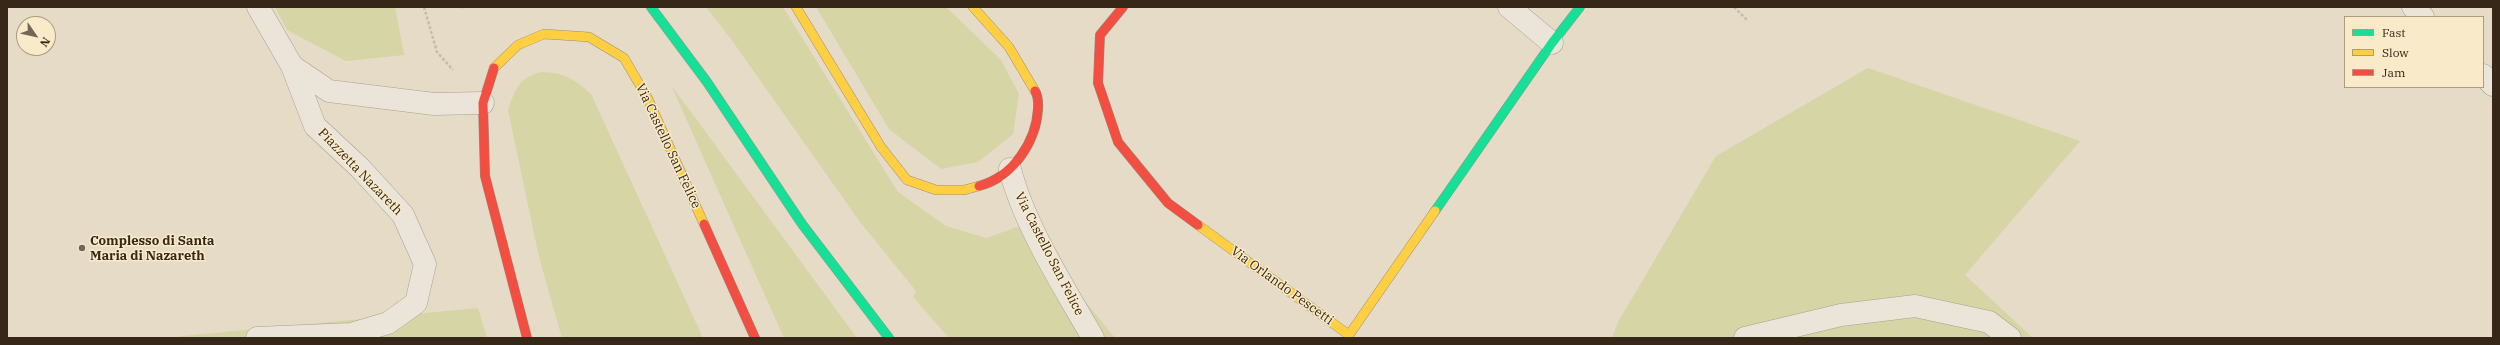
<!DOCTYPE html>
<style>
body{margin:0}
#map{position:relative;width:2500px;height:345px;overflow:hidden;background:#e5dbc6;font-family:"IBM Plex Serif",serif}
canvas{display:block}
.frame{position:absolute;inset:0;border:8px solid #362719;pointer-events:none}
.legend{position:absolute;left:2344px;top:16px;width:140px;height:72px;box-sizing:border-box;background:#f9eac9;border:1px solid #ab9c83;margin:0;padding:5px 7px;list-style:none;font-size:12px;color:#362719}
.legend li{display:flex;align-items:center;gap:8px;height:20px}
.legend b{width:20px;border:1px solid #ab9c83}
.north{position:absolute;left:16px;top:16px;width:40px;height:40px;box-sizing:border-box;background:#f9eac9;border:1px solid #ab9c83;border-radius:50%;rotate:124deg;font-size:11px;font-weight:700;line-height:16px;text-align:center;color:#362719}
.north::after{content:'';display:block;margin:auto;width:14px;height:18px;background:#736656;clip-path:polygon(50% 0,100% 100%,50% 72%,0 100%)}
</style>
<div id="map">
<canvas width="2500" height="345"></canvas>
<div class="frame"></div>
<ul class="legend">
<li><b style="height:5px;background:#16e098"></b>Fast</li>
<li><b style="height:5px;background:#ffcf43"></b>Slow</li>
<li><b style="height:5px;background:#f24e42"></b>Jam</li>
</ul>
<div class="north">N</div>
</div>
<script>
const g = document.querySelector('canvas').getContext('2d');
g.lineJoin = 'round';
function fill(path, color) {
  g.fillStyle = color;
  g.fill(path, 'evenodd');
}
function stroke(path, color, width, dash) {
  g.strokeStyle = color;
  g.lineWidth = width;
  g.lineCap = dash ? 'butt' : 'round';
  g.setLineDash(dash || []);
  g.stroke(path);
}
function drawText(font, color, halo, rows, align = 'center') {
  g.font = font + ' "IBM Plex Serif",serif';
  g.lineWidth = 3;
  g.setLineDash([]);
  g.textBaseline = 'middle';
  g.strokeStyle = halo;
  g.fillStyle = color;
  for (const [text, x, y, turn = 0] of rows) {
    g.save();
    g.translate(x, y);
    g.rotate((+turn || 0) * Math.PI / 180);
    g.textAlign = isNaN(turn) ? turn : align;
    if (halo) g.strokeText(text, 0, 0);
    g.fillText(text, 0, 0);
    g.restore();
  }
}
fill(new Path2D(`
 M 275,7 L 395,7 L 404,55 L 346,61 L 287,30 Z
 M 706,7 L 783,7 L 898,192 L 946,226 L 986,238 L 1023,225 L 1115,338 L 949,338 L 913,297 L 916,291 L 860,222 L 731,39 Z
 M 816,7 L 946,7 L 1001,60 L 1019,94 L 1013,134 L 978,162 L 941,169 L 889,129 Z
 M 1868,68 L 2080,141 L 1965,275 L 2033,338 L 1612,338 L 1618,322 L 1716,156 Z
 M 541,72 C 565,73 573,78 591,94 L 703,338 L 562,338 L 539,257 L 508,110 C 516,88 518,79 541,72 Z
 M 671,85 L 857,338 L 784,338 Z
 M 478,308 L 487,338 L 172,338 L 182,336 Z`), '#d6d5a6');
const street = new Path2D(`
 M 258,7 L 292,66 L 329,91 L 434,104 L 483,103
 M 1509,7 L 1552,43
 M 2413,7 L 2423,17
 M 2483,75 L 2493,85
 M 1010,169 C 1024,225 1064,287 1093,338
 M 257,338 L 351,334 L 388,323 L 416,303 L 425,264 L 403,215 L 360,168 L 315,126 L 292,66
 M 1745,338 L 1841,315 L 1915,306 L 1989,322 L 2010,338`);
const fast = new Path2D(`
 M 651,7 L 707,82 L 802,224 L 889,338
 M 1435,211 L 1552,43 L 1580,7`);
const slow = new Path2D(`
 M 796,7 L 881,147 L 907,180 L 936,190 L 964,190 L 979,186
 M 973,7 L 1009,47 L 1035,91
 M 494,68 L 518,45 L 544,34 L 589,37 L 624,58 L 648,99 L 704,224
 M 1198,225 L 1349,335 L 1435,211`);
const jam = new Path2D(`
 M 1123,7 L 1100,35 L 1098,83 L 1118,142 L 1168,203 L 1198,225
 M 494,68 L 483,103 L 485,176 L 527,338
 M 979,186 C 1013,177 1036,142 1038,109 C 1038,103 1039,97 1035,91
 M 704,224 L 755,338`);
stroke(street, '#a89f90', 23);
stroke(fast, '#998f80', 10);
stroke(slow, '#998f80', 10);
stroke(jam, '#998f80', 10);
stroke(new Path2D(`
 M 424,7 L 437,52 L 453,70
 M 461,7 L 464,7
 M 1734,7 L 1748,21`), '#c3bcb0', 2.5, [3, 2]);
stroke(street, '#ebe5d9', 22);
stroke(fast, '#16e098', 9);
stroke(slow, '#ffcf43', 9);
stroke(jam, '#f24e42', 9);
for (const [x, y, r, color] of [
 [82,248,4,"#736656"]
]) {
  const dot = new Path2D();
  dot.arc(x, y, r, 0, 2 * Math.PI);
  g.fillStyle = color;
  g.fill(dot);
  stroke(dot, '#f9eac9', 1.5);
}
drawText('13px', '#362719', '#f9eac9', [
 ["Via Castello San Felice",668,146,65],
 ["Piazzetta Nazareth",360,172,46],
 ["Via Castello San Felice",1049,254,63],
 ["Via Orlando Pescetti",1282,286,36]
]);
drawText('bold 13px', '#362719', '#f9eac9', [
 ["Complesso di Santa",90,241],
 ["Maria di Nazareth",90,256]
], 'left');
</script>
